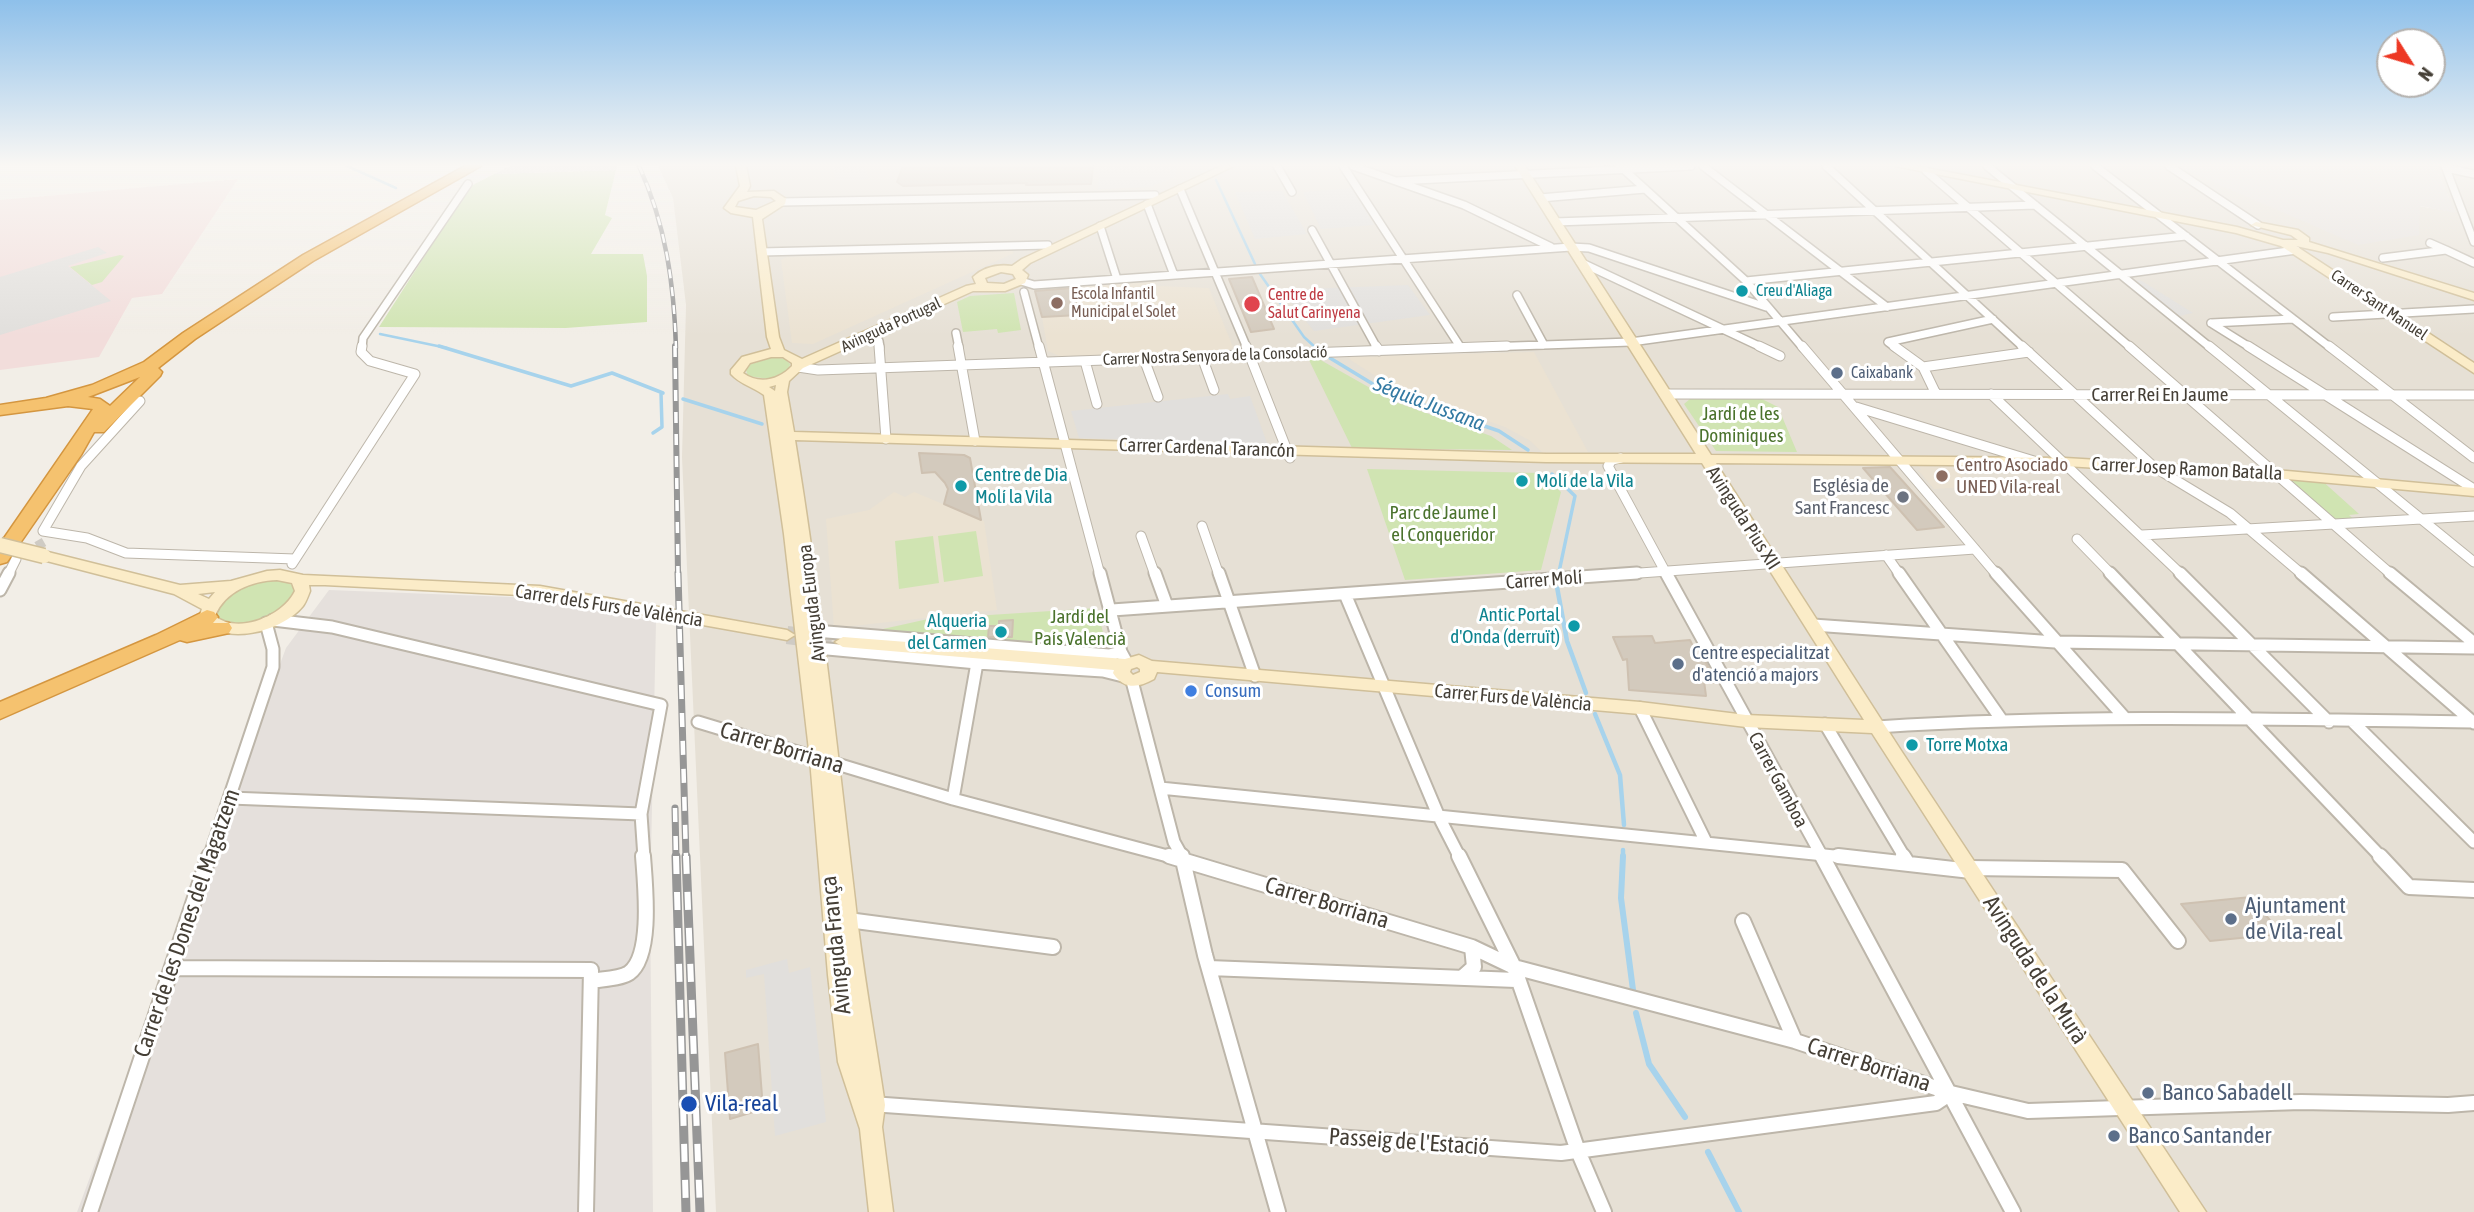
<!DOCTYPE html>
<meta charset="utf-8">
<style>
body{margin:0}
#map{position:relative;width:2474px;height:1212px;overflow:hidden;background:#f2eee7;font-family:"Asap Condensed",sans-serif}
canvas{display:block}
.north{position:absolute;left:2376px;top:28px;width:70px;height:70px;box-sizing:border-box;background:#fff;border:2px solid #b5b2af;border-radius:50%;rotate:127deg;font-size:19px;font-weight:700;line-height:28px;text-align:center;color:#453f36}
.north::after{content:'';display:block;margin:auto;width:24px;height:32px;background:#ed3824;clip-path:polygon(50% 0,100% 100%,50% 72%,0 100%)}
</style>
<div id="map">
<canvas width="2474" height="1212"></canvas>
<div class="north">N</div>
</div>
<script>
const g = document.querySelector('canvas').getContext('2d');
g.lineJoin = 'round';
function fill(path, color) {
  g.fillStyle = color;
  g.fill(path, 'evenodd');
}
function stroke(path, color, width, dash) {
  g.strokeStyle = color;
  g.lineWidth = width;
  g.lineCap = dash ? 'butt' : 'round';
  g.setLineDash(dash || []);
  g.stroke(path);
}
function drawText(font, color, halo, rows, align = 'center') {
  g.font = font + ' "Asap Condensed",sans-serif';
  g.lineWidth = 6;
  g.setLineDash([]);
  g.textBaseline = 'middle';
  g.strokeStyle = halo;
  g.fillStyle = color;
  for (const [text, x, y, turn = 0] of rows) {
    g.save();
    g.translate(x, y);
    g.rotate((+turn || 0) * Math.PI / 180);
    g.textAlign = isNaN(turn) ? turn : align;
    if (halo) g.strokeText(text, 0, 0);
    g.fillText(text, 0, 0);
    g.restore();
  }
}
fill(new Path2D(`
 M 658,166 L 2179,166 L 2455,212 L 2435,166 L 2474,166 L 2474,1212 L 716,1212 L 682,457 L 686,305 L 673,198 Z`), '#e6e0d5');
fill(new Path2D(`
 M 2176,166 L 2435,166 L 2456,213 L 2420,206 L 2419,235 L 2358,245 Z
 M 329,590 L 536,598 L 656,622 L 650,899 L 653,1212 L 77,1212 L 286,648 Z`), '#e5e0dc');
fill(new Path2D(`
 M 1011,250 L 1014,253 L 813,344 L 792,343 L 781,260 L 787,257 Z
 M 1155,282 L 1157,286 L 1209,288 L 1233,347 L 1228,351 L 1062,357 L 1048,351 L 1042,317 L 1078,315 L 1072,287 Z
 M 1534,352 L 1588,452 L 1543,453 L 1529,440 L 1505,427 L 1393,387 L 1349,359 L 1351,357 Z
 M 1919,466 L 1952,467 L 1968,482 L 1964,482 L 1967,487 L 1934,489 L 1918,470 L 1921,470 Z
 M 894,492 L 905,497 L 914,492 L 984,521 L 997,610 L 834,628 L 826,519 L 869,510 Z`), '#ebe2d2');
fill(new Path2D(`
 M 238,179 L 162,294 L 132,298 L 99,357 L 0,370 L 0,200 Z`), '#f2dddb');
fill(new Path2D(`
 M 616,170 L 605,215 L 612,218 L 591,254 L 643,254 L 647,276 L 647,322 L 566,328 L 379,327 L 469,187 L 494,174 Z
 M 120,255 L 124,256 L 102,282 L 92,285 L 70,267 Z
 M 1014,293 L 1021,330 L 998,333 L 997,329 L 963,332 L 957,302 L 970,296 Z
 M 774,357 L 785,359 L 790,364 L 789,370 L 769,379 L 748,376 L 746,370 L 751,364 Z
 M 1308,358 L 1317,358 L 1395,402 L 1491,436 L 1512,450 L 1352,448 Z
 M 1758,397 L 1778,407 L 1797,452 L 1716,451 L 1684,404 L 1690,399 Z
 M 1367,469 L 1540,473 L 1561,492 L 1541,570 L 1405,580 Z
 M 2278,474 L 2319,478 L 2359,514 L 2349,515 L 2358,523 L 2331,524 Z
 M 976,531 L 983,576 L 944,582 L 938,536 Z
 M 933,536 L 939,583 L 899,589 L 895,541 Z
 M 278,579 C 287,581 292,582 295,592 C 292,596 289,602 285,606 C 271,620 231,633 216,615 C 217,588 258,582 278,579 Z
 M 1097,608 L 1107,649 L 1105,650 L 874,631 L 928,619 Z`), '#d0e4b2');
fill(new Path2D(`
 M 510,166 L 618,166 L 616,170 L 494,174 Z
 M 832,166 L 865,166 L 869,179 L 836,180 Z
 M 1100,166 L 1176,166 L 1176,176 L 1150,187 L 1098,189 Z
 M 1352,188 L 1374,225 L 1321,229 L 1303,192 Z
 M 1282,191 L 1307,234 L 1255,239 L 1235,192 Z
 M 98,247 L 107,253 L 68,266 L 111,301 L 0,335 L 0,277 Z
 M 2128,279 L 2142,281 L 2193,313 L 2175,317 Z
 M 1408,285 L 1430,315 L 1314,331 L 1281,290 Z
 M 1228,394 L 1230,399 L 1250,396 L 1267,443 L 1079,438 L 1071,411 Z
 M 787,959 L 789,973 L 810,967 L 826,1122 L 775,1136 L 764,974 L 746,978 L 746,970 Z`), '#e1dfdc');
stroke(new Path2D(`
 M 347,166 L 396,188
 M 1216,180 L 1255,264
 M 1260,274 L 1304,337 L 1316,348
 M 380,334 L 447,348`), '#a7d3ec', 2.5);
stroke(new Path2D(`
 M 439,346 L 571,386 L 612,373 L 663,393
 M 1330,358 L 1386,392 L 1499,431 L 1528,450
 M 683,399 L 762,424
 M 653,433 L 662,427 L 661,393
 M 1552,474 L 1575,496 L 1559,572`), '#a7d3ec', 3.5);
stroke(new Path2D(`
 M 1557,587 L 1567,641 L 1586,693
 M 1595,714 L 1620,775 L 1624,825
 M 1623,858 L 1623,850`), '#a7d3ec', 4.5);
stroke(new Path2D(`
 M 1623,856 L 1621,898 L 1633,990
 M 1636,1013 L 1649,1064 L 1685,1117
 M 1708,1152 L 1739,1212`), '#a7d3ec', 6);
const building = new Path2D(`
 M 903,166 L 1093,166 L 1091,184 L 1026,185 L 1027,183 L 903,186 L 897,182 Z
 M 1252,277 L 1274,329 L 1251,332 L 1229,279 Z
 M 1072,288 L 1079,315 L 1042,317 L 1035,291 Z
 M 919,453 L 964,455 L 970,458 L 981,520 L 944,504 L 948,489 L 945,483 L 935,472 L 922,473 Z
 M 1890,467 L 1944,527 L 1917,530 L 1863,468 Z
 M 1013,620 L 1012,637 L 988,637 L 989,626 L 999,626 L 999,621 Z
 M 1652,636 L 1655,643 L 1690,640 L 1698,657 L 1703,657 L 1712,674 L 1714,683 L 1704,681 L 1706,696 L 1629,690 L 1627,659 L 1623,660 L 1613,637 Z
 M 2251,897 L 2281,934 L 2210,941 L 2181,904 Z
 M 758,1044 L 763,1109 L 730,1119 L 725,1053 Z`);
fill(building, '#d3cabd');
stroke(building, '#cec1b1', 2);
stroke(new Path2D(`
 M 25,553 L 44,542`), '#cfcbc4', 9, [9, 4.5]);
stroke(new Path2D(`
 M 787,635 L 843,642`), '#cfcbc4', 18, [18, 9]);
const streetFar3 = new Path2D(`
 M 1277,166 L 1292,192
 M 1343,166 L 1461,348
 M 1353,166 L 1464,205 L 1551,247
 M 1620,166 L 1746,281 L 1803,348
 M 1703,166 L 1887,307
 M 1826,166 L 2024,348
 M 1987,166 L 2211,348
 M 2095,166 L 2331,348
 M 2169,166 L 2258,225
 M 2445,166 L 2474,242
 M 2446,168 L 2474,174
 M 1926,171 L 2131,348
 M 1396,181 L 1691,166
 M 1180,189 L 1247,348
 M 1540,198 L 1645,189
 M 781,202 L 1155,195
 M 1147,204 L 1174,275
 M 1555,222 L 2035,205
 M 1100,226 L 1117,279
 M 1312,230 L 1377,348
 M 2430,243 L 2446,250
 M 761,252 L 1048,245
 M 2383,258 L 2446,250 L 2474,263
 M 1580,262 L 1763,348
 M 1021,281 L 1034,285 L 1571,247 L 1589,248 L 1766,307
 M 1746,281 L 2186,236
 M 1024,292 L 1039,348
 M 1517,295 L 1544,345
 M 2333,317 L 2474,309
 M 2211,323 L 2251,348
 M 2211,323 L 2293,319
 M 956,333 L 959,348
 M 870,335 L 879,341 L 880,348
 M 362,348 L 363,338 L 468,184
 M 1456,348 L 1631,342 L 2296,250
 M 1896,348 L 1888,342 L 1993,319`);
const streetFar2 = new Path2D(`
 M 879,346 L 886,439
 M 958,346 L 975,441
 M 1039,346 L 1100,575
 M 1246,346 L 1290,458
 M 1376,346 L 1379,351
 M 1759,346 L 1780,356
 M 1802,346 L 1997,575
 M 1894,346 L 1923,367 L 1936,394
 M 2022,346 L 2154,467 L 2230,513 L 2303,575
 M 2129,346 L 2392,575
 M 2209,346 L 2474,562
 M 2248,346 L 2474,489
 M 2329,346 L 2474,458
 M 1202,357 L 1214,390
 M 1144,359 L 1158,397
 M 1085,361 L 1097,404
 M 798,367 L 818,370 L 1507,346
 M 1923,367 L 2029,352
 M 1664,394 L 2474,395
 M 1991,394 L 2182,575
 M 140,401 L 81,466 L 43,531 L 87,538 L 126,553 L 295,559
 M 1856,407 L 2034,461
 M 1621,458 L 1612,460 L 1608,466 L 1667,575
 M 1202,526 L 1219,575
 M 2142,535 L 2474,516
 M 1141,536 L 1155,575
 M 2077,539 L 2112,575
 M 1886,555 L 1900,575
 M 292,564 L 415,374 L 370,361 L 361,352 L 362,346
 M 8,575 L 16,559
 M 1612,575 L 1975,549`);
const streetFar1 = new Path2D(`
 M 1100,573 L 1121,652 L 1127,663
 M 1155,573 L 1167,606
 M 1219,573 L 1255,676
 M 1666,573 L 1823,858
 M 1899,573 L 2001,719
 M 1996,573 L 2124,717
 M 2110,573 L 2382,858
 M 2180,573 L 2329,722
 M 2301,573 L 2474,723
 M 2390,573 L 2474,643
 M 0,590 L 9,573
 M 1345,594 L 1439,817 L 1460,858
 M 1112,610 L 1637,573
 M 273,620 L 332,627 L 661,705 L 641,814 L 644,858
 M 1813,625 L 2055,642 L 2474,648
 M 815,631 L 1109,655 L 1121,652
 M 817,648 L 977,663 L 1103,671 L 1123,676
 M 1132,681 L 1174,842 L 1183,858
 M 1640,708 L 1706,842
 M 698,722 L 953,799 L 1175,858
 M 2353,722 L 2474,842
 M 1825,724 L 1905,858
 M 1877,727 C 2076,714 2274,719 2473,722
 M 1160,788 L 1854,858
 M 230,798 L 641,814
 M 953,799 L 977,663
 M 209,858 L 273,667 L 273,649 L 266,623`);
const street = new Path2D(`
 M 1169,856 L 1472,947 L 1514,967 L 1795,1041 L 1951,1093 L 2028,1111 L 2301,1102 L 2448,1105 L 2474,1103
 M 1182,856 L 1205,955 L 1278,1212
 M 1459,856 L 1514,967 L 1578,1151 L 1604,1212
 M 1822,856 L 2013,1212
 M 1838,856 L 1971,871
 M 1903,856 L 1908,864
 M 2380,856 L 2409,887 L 2474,890
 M 1969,868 L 2122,870 L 2178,941
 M 848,920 L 1053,947
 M 1743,921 L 1795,1041
 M 172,968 L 591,970 L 586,1212
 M 1209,968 L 1516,980
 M 1464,976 L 1474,967 L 1472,947
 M 591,981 C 601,979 620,979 629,973 C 653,956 645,884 643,856
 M 871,1104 L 1561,1153 L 1936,1103 L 1951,1093
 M 90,1212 L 209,856`);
const secondary = new Path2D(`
 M 736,166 L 746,166 L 750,186 L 747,192 L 774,191 L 786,199 L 785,204 L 762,219 L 779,337 L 784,350 L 802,359 L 966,286 L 976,284 L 973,277 C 984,267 998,264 1012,266 L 1022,259 L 1221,166 L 1234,166 L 1030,263 L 1022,270 L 1028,275 L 1025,283 L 1005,291 L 973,291 L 803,368 L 789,381 L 787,392 L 794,432 L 1546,454 L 1696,454 L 1515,166 L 1525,166 L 1711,455 L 2065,458 L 2287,471 L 2474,488 L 2474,496 L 2287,479 L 2065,466 L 1716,463 L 1900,749 L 2206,1212 L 2180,1212 L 1872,733 L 1746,727 L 1640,714 L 1157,672 L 1154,679 C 1138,688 1124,690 1113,673 L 1114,670 L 843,647 L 835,642 L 843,637 L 1125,659 L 1139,655 L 1152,661 L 1640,702 L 1746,715 L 1864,720 L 1702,463 L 1546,462 L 795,440 C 820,593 837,746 855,900 C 862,968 875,1037 885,1105 L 882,1127 L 893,1212 L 869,1212 L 860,1129 L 838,1062 L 828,975 L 810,759 L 784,534 L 764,395 C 753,387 740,384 731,374 L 731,370 L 742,357 L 771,349 L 767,337 L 753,217 L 731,213 L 724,208 L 740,186 ZM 754,196 L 771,197 L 776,201 L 756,210 L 735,207 L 738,201 ZM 1001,272 L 1013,274 L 1016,279 L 1004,284 L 987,283 L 985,278 ZM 771,357 L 783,357 L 792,363 L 792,366 C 779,380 759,385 743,373 L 750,363 ZM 776,385 L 775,391 L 769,387 ZM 1137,667 L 1140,669 L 1140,672 L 1133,675 L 1130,672 L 1131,669 Z
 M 1895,166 L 1916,166 L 2237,227 L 2283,240 L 2298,240 L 2291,235 L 2251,225 L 2256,222 L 2298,230 L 2309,238 L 2309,242 L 2474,293 L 2474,300 L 2328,253 L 2296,246 L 2474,363 L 2474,373 L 2281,246 L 2236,233 Z
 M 44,551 L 180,585 L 231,581 L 267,571 L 280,570 L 303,575 L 540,586 L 787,630 L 795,635 L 787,640 L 540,596 L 325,585 L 309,585 L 310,591 C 308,596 306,602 303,606 C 282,632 222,648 199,617 L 202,609 L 174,594 L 39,559 L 36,556 L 39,553 ZM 277,580 L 292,583 L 295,591 C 283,616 238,635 215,616 C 225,591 252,581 277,580 ZM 215,592 L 209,599 L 198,594 Z`);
const highway = new Path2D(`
 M 465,166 L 481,166 L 313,261 L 195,339 L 158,368 L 162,372 L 160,376 L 104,432 L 94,432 L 81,455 L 7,562 L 0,564 L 0,544 L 93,409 L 68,406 L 0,415 L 0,405 L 46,398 L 92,385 L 144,362 L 183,333 L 303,255 ZM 140,377 L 110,406 L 100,399 L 88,397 Z
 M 207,610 L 214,612 L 218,617 L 213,623 L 229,623 L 232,628 L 229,633 L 187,642 L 180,640 L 0,719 L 0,702 L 156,635 Z`);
stroke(streetFar3, '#bdb6aa', 10);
stroke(streetFar2, '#bdb6aa', 11);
stroke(streetFar1, '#bdb6aa', 15);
stroke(street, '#bdb6aa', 18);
stroke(secondary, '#d0bf99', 3);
stroke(highway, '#d49640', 3);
stroke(streetFar3, '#fff', 7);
stroke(streetFar2, '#fff', 9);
stroke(streetFar1, '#fff', 11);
stroke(street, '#fff', 14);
fill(secondary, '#fbecc8');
fill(highway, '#f5c26f');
const railFar3 = new Path2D(`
 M 639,166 C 666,225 674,284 676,348`);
const railFar2 = new Path2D(`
 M 675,346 L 678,575`);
const railFar1 = new Path2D(`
 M 678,573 L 686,858
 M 675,808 L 676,858`);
const rail = new Path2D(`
 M 676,856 L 686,1212
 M 686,856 L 700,1212`);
stroke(railFar3, '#969696', 4.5);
stroke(railFar2, '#969696', 6);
stroke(railFar1, '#969696', 7);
stroke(rail, '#969696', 9);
stroke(railFar3, '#fff', 2.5, [9]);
stroke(railFar2, '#fff', 3.5, [11]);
stroke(railFar1, '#fff', 4.5, [14]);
stroke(rail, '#fff', 6, [18]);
const secondaryBridge = new Path2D(`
 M 0,545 L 44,556`);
stroke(secondaryBridge, '#d0bf99', 17, []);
stroke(secondaryBridge, '#fbecc8', 14);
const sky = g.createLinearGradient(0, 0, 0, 336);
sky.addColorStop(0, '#8ec0ea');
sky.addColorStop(0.49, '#f9f7f4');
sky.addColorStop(1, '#f9f7f400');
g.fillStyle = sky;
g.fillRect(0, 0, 2474, 336);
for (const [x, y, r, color] of [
 [1742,291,7,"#0f9aa8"],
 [1057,303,7,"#8d6e63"],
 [1252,304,9,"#e0444e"],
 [1837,373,7,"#5c6f8a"],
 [1942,476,7,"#8d6e63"],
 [1522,481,7,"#0f9aa8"],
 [961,486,7,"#0f9aa8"],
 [1903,497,7,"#6b7280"],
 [1574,626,7,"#0f9aa8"],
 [1001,632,7,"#0f9aa8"],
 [1678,664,7,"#5c6f8a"],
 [1191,691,7,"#3f7fe0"],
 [1912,745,7,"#0f9aa8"],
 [2231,919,7,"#5c6f8a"],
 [2148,1093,7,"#5c6f8a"],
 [689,1104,9,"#1a4fb4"],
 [2114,1136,7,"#5c6f8a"]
]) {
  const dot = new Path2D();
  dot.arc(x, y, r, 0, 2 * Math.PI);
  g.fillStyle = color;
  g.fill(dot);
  stroke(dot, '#fff', 2.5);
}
drawText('16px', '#0d838f', '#fff', [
 ["Creu d'Aliaga",1756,291]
], 'left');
drawText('16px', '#785e54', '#fff', [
 ["Escola Infantil",1071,294],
 ["Municipal el Solet",1071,312]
], 'left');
drawText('16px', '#be3a42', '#fff', [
 ["Centre de",1268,295],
 ["Salut Carinyena",1268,313]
], 'left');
drawText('16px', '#453f36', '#fff', [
 ["Carrer Sant Manuel",2379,305,34],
 ["Avinguda Portugal",891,325,-25],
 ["Carrer Nostra Senyora de la Consolació",1215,356,-2]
]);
drawText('16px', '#4e5e75', '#fff', [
 ["Caixabank",1851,373]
], 'left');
drawText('19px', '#453f36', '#fff', [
 ["Carrer Rei En Jaume",2160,395],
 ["Carrer Cardenal Tarancón",1207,448,2],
 ["Carrer Josep Ramon Batalla",2187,469,3],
 ["Avinguda Pius XII",1743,518,57],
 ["Carrer Molí",1544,580,-4],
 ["Avinguda Europa",812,603,-97],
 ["Carrer dels Furs de València",609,606,9],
 ["Carrer Furs de València",1513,698,5],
 ["Carrer Gamboa",1778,780,62]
]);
drawText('19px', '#4b732d', '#fff', [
 ["Jardí de les",1741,414],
 ["Dominiques",1741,436],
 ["Parc de Jaume I",1443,513],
 ["el Conqueridor",1443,535],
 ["Jardí del",1080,617],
 ["País Valencià",1080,639]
]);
drawText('19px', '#785e54', '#fff', [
 ["Centro Asociado",1956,465],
 ["UNED Vila-real",1956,487]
], 'left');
drawText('19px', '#0d838f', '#fff', [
 ["Centre de Dia",975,475],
 ["Molí la Vila",975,497],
 ["Molí de la Vila",1536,481],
 ["Antic Portal",1560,615,"right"],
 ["d'Onda (derruït)",1560,637,"right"],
 ["Alqueria",987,621,"right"],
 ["del Carmen",987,643,"right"],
 ["Torre Motxa",1926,745]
], 'left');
drawText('19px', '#5b616d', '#fff', [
 ["Església de",1889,486],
 ["Sant Francesc",1889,508]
], 'right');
drawText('19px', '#4e5e75', '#fff', [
 ["Centre especialitzat",1692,653],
 ["d'atenció a majors",1692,675]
], 'left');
drawText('19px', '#366cbe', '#fff', [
 ["Consum",1205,691]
], 'left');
drawText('italic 21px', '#347aa3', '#fff', [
 ["Séquia Jussana",1429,404,21]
]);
drawText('23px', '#453f36', '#fff', [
 ["Carrer Borriana",782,748,17],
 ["Carrer Borriana",1327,903,17],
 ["Carrer de les Dones del Magatzem",187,923,-71],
 ["Avinguda França",836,945,-96],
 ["Avinguda de la Murà",2035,970,57],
 ["Carrer Borriana",1869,1065,18],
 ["Passeig de l'Estació",1409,1142,4]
]);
drawText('23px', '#4e5e75', '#fff', [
 ["Ajuntament",2245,906],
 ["de Vila-real",2245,932],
 ["Banco Sabadell",2162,1093],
 ["Banco Santander",2128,1136]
], 'left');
drawText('23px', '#164399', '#fff', [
 ["Vila-real",705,1104]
], 'left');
</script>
